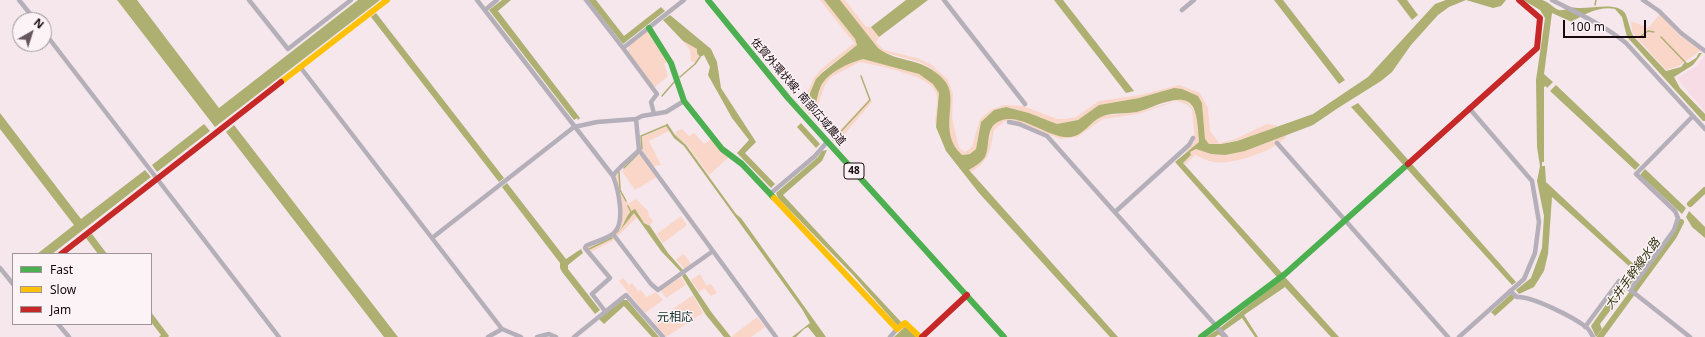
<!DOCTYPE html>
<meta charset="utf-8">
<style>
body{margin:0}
#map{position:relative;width:1705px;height:337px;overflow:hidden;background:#f5e7ec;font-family:"Noto Sans",sans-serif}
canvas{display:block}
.legend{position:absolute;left:12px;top:253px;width:140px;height:72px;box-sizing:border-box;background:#fcf3f6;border:1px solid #a09599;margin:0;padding:5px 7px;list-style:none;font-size:12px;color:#16080e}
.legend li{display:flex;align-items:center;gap:8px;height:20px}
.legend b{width:20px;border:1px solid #a09599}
.north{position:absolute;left:12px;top:12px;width:40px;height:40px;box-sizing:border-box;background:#fcf3f6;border:1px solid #a09599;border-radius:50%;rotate:39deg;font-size:11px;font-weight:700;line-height:16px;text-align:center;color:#16080e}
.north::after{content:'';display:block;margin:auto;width:14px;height:18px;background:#64565c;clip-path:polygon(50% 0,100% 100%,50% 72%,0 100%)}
.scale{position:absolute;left:1563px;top:20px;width:83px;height:18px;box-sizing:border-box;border:2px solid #16080e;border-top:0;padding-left:5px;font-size:12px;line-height:14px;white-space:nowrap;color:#16080e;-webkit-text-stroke:3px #fcf3f6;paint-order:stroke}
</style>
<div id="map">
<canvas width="1705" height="337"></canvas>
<ul class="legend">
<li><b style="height:5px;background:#4caf50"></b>Fast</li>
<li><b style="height:5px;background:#ffc107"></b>Slow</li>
<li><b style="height:5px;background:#c62828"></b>Jam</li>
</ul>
<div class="north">N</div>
<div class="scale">100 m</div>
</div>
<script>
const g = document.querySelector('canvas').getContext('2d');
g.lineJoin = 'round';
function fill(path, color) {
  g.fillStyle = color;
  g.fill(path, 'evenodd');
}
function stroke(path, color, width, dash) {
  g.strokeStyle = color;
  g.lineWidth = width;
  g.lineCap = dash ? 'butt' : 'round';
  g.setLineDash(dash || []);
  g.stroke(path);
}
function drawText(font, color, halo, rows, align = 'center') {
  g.font = font + ' "Noto Sans","Noto Sans JP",sans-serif';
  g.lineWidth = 3;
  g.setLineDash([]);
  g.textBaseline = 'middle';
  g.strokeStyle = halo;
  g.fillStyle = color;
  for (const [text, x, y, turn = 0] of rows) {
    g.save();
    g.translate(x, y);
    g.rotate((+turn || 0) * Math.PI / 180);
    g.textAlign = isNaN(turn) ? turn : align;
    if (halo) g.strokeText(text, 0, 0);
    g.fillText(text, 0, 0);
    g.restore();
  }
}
fill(new Path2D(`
 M 1705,55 L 1705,126 L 1705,112 L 1677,78 L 1697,66 Z`), '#f7dbe5');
fill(new Path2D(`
 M 820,0 L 824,0 L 855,39 L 857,45 L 822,72 L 816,79 L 814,109 C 817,101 818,91 822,84 C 830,71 849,63 863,59 C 883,65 931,70 939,92 C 941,99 937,119 936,127 C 934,116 938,107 937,96 C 935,75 877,66 860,62 L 831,77 L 825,85 L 813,118 L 801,106 L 814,78 L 820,70 L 854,43 Z
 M 840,0 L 845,0 L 866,27 L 871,27 L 879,37 L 876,42 L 884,50 L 917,58 L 932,65 L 948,80 L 953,94 L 952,118 L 959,148 L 965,152 L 972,147 L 980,119 L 992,109 L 1005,105 L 1023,106 L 1057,119 L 1065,119 L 1076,117 L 1099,101 L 1140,95 L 1179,85 L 1200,93 L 1208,108 L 1210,131 L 1219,143 L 1235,139 L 1267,124 L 1278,126 C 1255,134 1233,145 1209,144 L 1205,139 L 1202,103 L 1174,88 L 1139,98 L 1099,105 L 1078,120 L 1057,124 L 1029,113 L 1006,107 L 994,110 L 981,122 L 976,149 L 970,154 L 962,155 L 954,148 L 949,131 L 950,94 L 933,69 L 919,62 L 883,52 L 878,48 Z
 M 1660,14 L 1679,35 L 1701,50 L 1679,66 L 1666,70 L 1632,32 L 1631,21 L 1648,28 Z
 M 648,30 L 668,61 L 664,64 L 668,76 L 654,88 L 628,53 L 629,45 Z
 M 683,41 L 697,49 L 697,53 L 700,57 L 697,63 L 691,61 L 690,50 Z
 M 870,98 L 872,102 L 836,144 L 832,139 Z
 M 1182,99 C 1199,106 1197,126 1199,142 L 1189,151 L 1187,151 L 1195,141 L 1192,110 L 1188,105 L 1177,101 L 1138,114 L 1103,119 L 1077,137 L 1060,139 L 1018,122 L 1005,121 L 994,130 C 990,151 990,159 972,172 L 969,170 L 980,163 L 986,155 L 991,130 L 995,123 L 1004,119 L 1019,120 L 1060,136 L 1079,134 L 1102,116 L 1138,112 Z
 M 666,126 L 669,131 L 649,141 L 661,165 L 653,166 L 643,152 L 642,137 Z
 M 682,129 L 689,136 L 694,133 L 704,144 L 712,139 L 729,157 L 709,175 L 687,145 L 675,135 L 677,131 Z
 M 1287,135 C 1279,150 1230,166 1213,162 C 1207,161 1201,157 1195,155 L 1186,164 L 1183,163 L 1191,155 L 1190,152 L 1196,149 L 1211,154 L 1245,151 Z
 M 640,154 L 657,177 L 635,190 L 622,171 Z
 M 619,171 L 621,190 L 628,204 L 636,199 L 648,211 L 649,217 L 653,220 L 650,226 L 637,217 L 614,240 L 591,252 L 588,246 C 595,243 605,241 611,237 C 630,224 619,195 616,177 Z
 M 681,216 L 687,225 L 663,243 L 657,234 Z
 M 684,254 L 691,264 L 684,269 L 676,259 Z
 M 700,274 L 706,285 L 711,284 L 717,293 L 711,296 L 704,288 L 699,292 L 691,280 Z
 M 681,277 L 686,285 L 666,298 L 660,290 Z
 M 623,278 L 629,285 L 632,283 L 638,291 L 641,290 L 646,297 L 656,292 L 663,300 L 645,313 L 619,281 Z
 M 693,295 L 703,313 L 666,337 L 654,322 Z
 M 757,317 L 765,327 L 751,337 L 733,337 L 732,336 Z`), '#f9d6c7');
fill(new Path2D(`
 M 117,0 L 137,0 L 219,108 L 358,0 L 380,0 L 215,127 Z
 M 502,0 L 511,0 L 498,11 L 580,118 L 578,120 L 577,118 L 574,120 L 489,10 Z
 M 588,0 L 596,0 L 624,36 L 661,7 L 665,11 L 623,44 Z
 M 824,0 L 840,0 L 878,48 C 898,64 923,56 944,80 C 961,98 936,132 962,155 L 970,154 L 976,149 L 981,122 L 994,110 L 1006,107 L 1029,113 L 1057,124 L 1078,120 L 1099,105 L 1139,98 L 1174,88 L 1182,89 L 1198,96 L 1202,103 L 1205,139 L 1209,144 L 1221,144 L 1237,141 L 1313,114 L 1368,77 L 1435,4 L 1446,0 L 1506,0 L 1501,6 L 1493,8 L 1466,0 L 1449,7 L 1438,15 L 1411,45 L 1392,72 L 1381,81 L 1338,108 L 1313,125 L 1245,151 L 1225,155 L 1211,154 L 1196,149 L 1190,152 L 1191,155 L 1183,163 L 1282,273 L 1281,275 L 1285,277 L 1339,337 L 1331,337 L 1285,287 L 1244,315 L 1258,337 L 1255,337 L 1242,318 L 1215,337 L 1206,337 L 1221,327 L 1282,279 L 1277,277 L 1175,162 L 1199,142 C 1198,132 1198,119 1194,109 C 1185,88 1152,109 1137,112 C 1126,114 1110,112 1101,117 C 1090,122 1084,135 1071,137 C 1048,140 1017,108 996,123 C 986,130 990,147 985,157 C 981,163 975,166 969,170 L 1118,337 L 1110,337 L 979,193 L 946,151 L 936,127 L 939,93 L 933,84 L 919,74 L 863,59 C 849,63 830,71 822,84 C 818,91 817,101 814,109 L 812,111 L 805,105 L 816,79 L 822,73 L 857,45 L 855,39 Z
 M 906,0 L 928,0 L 879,37 L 871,27 Z
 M 1054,0 L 1063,0 L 1134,91 L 1126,93 Z
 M 1274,0 L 1283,0 L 1345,80 L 1339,84 Z
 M 1397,0 L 1407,0 L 1418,15 L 1412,20 Z
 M 1523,0 C 1528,0 1537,0 1542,0 C 1555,4 1555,16 1571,7 C 1587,11 1615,0 1625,13 C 1629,21 1629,29 1634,37 L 1666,71 L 1681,67 L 1685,62 L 1688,63 L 1696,58 L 1699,53 L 1702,53 L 1693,65 L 1674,77 L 1680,88 L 1705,114 L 1705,121 L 1703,121 L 1627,37 L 1622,17 L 1615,9 C 1600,6 1584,14 1572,22 L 1552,13 L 1544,74 L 1553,82 L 1547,88 L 1546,86 L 1544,87 L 1544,162 L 1542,162 L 1542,166 L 1545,166 L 1546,182 L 1641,271 L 1629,286 L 1624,281 L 1631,268 L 1552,197 L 1548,254 L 1544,271 L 1534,287 L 1519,294 L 1516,290 L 1531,278 L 1542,248 L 1543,231 L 1544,216 L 1537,181 L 1540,166 L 1537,147 L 1536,80 L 1545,18 L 1540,10 Z
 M 376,13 L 504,178 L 499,182 L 371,17 Z
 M 670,15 L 711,49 L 717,62 L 721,88 L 756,142 L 745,153 L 775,184 L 771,188 L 737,153 L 749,140 L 732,118 L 708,75 L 710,67 L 704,55 L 700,57 L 697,53 L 697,49 L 683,41 L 663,20 Z
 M 1556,85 L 1640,165 L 1635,170 L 1550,91 Z
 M 1358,103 L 1516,282 L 1512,285 L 1351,107 Z
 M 0,113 L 81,219 L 145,170 L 151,177 L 52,254 L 37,254 L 74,225 L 0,129 Z
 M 667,123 L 675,135 L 686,145 L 736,214 L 741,218 L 826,337 L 816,337 L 808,327 L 804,329 L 796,337 L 792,337 L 810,323 L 802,309 L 684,146 L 674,138 L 666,126 Z
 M 801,123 L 820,144 L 816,148 L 797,127 Z
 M 204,124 L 210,131 L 157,172 L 152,165 Z
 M 234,125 L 398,337 L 384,337 L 226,132 Z
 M 827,150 L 822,161 L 783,195 L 902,323 L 898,326 L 853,275 L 778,198 L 776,193 L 818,157 L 822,151 Z
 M 1645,169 L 1686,208 L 1682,214 L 1640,175 Z
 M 507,183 L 566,259 L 581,249 L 583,253 L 568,265 L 568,269 L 600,310 L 595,314 L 562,272 L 560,268 L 560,263 L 508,195 L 502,187 Z
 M 635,209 L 644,223 L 650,226 L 668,253 L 683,270 L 681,272 L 661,251 L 634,213 L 617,234 C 619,230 622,228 623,225 C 627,218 627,213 635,209 Z
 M 1689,211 L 1705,227 L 1705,238 L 1692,227 L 1686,217 Z
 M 92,234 L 107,254 L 98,254 L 86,238 Z
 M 685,273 L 712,313 L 731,337 L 724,337 L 706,315 L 682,276 Z
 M 1619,286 L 1625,291 L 1600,324 L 1602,329 L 1596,337 L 1591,326 Z
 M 1511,294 L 1515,298 L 1495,316 L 1491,312 Z
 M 623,300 L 627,300 L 659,337 L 652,337 L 624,306 L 604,324 L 599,319 Z
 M 151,312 L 169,336 L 168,337 L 159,337 L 161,335 L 151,322 Z
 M 906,326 L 917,337 L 894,337 Z`), '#aeb071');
stroke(new Path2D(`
 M 1595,5 L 1596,0
 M 1641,36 L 1648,31 L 1654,32
 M 1661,37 L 1685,62
 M 680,77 L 695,64 L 700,57
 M 662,96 L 675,81
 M 833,140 L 870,100 L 861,76
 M 642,149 L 641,136 L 667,125
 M 624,168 L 638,154
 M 619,172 L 620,190 L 626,201
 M 628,206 L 631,212
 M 589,249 L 612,238
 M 1218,333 L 1223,337`), '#aeb071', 1.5);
stroke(new Path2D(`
 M 1690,204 L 1705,190
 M 1600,337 L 1674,236 L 1681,222`), '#aeb071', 6);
stroke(new Path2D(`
 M 19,0 L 35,20
 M 249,0 L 288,49 L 351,0
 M 477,0 L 613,176
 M 586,0 L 623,48 L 684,0
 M 944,0 L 1025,104
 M 1552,0 C 1577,13 1604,25 1626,43 L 1705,129
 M 1643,0 L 1659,11 L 1681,33 L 1705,51
 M 485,10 L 497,0
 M 1182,10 L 1194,0
 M 44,32 L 279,337
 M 623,48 L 657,94 L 651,102 L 654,114
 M 301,68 L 502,329
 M 636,119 L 639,150 L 776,337
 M 1009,122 L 1019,124 L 1047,136 L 1226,337
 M 1277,143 L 1448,337
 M 770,194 L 815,156 L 827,142
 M 1115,212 L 1189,145 L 1193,138
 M 613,234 L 651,284 L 658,290 L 713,251
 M 432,238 L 574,127 L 597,122 L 636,119 L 642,116 L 666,112 L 684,101
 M 0,268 L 13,284
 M 1630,290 L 1674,230 L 1678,218 L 1675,211 L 1636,174 L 1693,116
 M 1510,291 L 1517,297 C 1532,296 1573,317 1586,327 C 1589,329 1591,333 1593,337
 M 605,311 L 592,294 L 610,278 L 585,248 L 586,246 C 594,242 607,239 614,233 C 626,222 618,189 613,176 C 619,166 631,159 639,150
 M 58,324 L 69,337
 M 1585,327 L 1619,281 L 1690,337
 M 488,337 L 502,329 L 521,337
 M 537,337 L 549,334 L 556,337
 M 574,337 L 626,295 L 663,337
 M 890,337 L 897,329
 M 1459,337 L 1524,279 L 1535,253 L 1539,222 L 1532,181 L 1469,108`), '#b4afb9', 4.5);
stroke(new Path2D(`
 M 708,0 L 788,98 L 1004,337
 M 649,28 L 671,63 L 684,101 L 722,149 L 742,164 L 774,198
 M 1201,337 L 1285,274 L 1408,164`), '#4caf50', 6);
stroke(new Path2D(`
 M 281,82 L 387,0
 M 774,198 L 897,329 L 905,323 L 920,337`), '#ffc107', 6);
stroke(new Path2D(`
 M 1408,164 L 1537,48 L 1540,18 L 1519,0
 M 61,254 L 281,82
 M 922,337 L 967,295`), '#c62828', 6);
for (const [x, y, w] of [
 [854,171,20]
]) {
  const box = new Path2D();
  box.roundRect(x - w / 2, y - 8, w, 16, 3);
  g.fillStyle = '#fcf3f6';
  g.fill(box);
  stroke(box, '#16080e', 1);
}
drawText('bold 10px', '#16080e', null, [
 ["48",854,171]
]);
drawText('11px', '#16080e', '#fcf3f6', [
 ["佐賀外環状線; 南部広域農道",798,92,49]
]);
drawText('italic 12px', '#32350e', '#fcf3f6', [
 ["大井手幹線水路",1633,274,-54]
]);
drawText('12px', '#102f27', '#fcf3f6', [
 ["元相応",675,318]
]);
</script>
